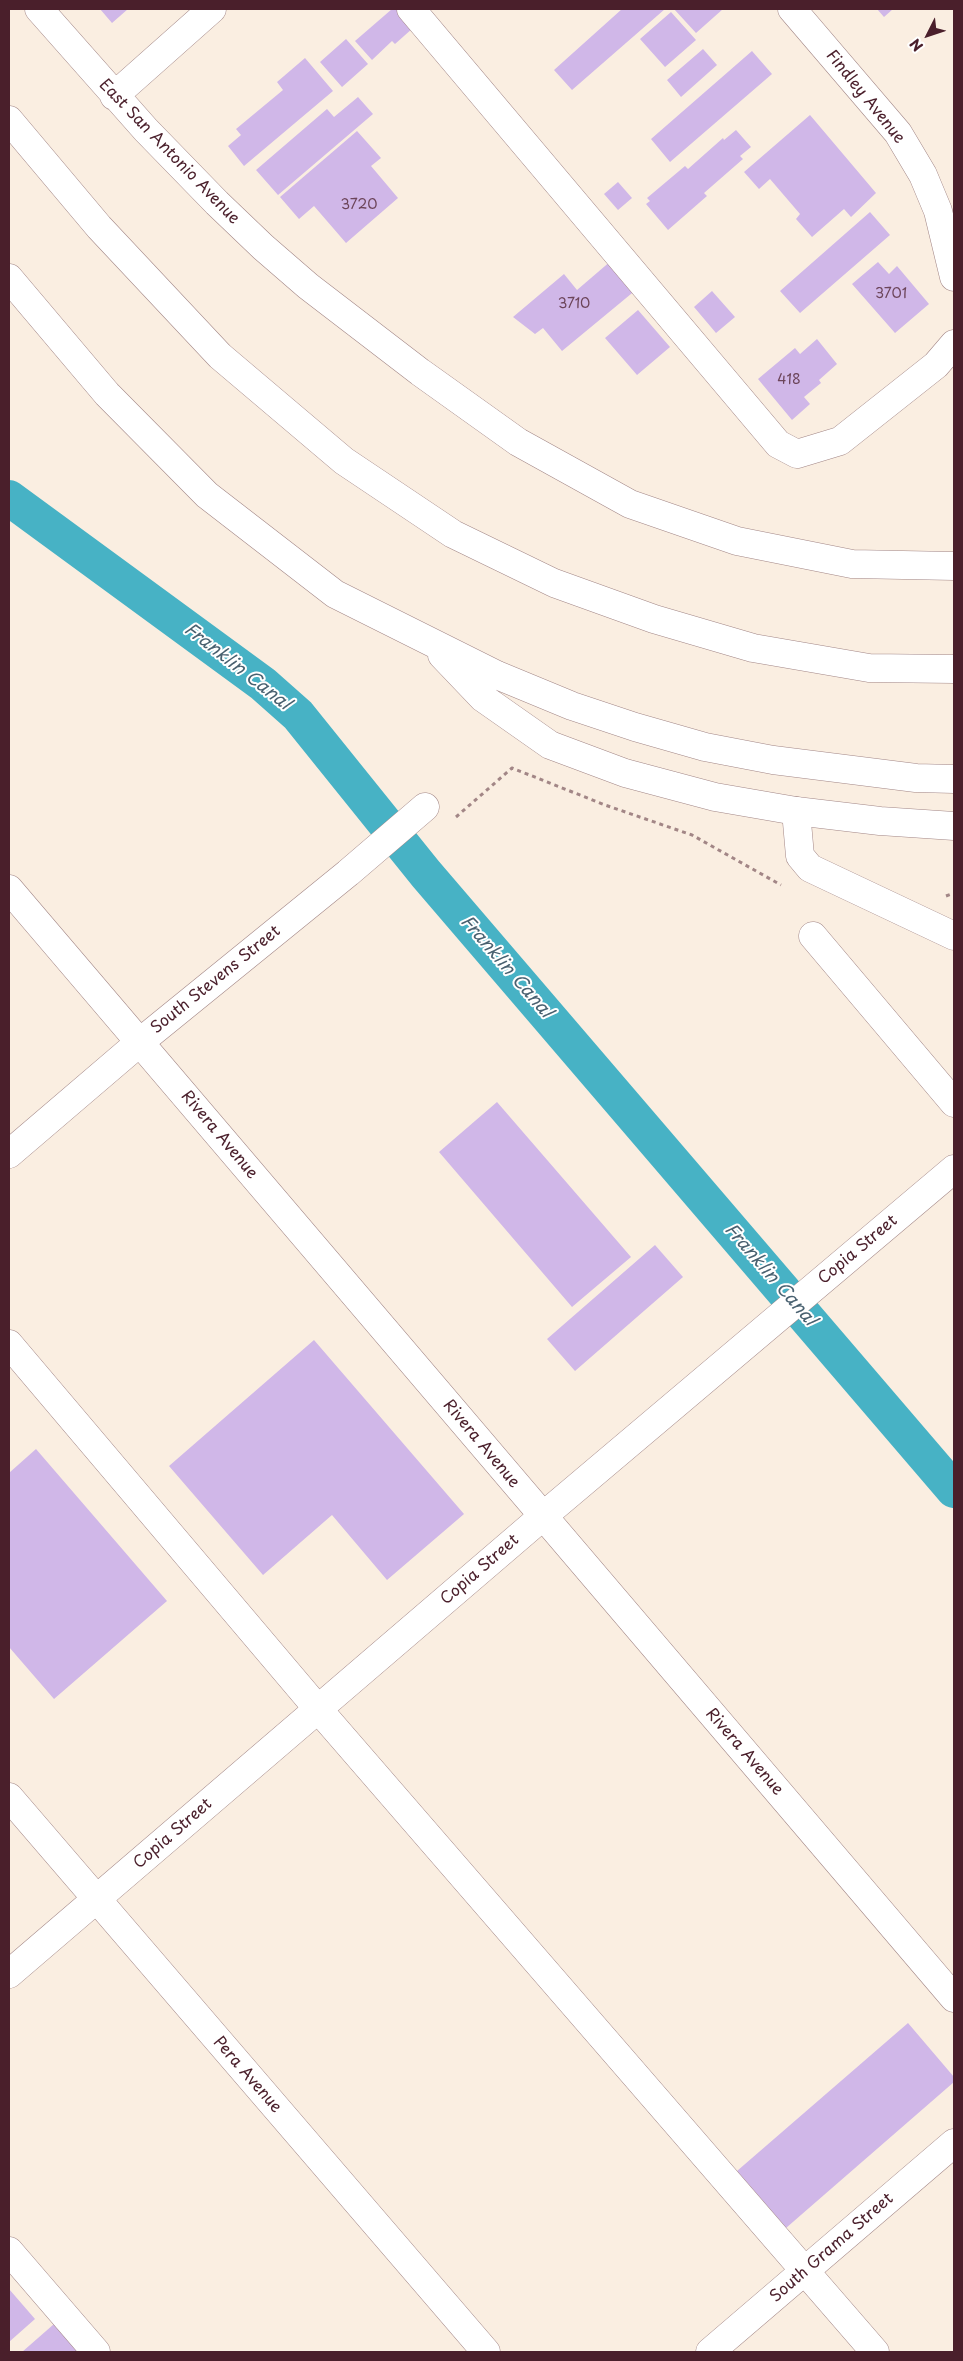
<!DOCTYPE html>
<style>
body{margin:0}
#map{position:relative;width:963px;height:2361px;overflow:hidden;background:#faeee1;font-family:"Playpen Sans",sans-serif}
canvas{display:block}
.frame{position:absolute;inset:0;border:10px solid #4a1f2b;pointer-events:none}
.north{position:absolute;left:903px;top:10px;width:50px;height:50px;-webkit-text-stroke:4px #fff;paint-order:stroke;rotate:229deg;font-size:14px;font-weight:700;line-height:20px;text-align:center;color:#4a1f2b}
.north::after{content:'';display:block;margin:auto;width:18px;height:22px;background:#4a1f2b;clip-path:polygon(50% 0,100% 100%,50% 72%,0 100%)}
</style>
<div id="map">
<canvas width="963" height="2361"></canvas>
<div class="frame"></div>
<div class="north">N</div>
</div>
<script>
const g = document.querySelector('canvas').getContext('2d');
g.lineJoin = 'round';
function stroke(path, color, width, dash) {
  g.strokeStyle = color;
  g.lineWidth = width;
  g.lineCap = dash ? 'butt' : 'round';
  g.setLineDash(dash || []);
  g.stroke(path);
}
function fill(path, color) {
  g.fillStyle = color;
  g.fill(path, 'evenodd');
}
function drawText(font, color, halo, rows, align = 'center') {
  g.font = font + ' "Playpen Sans",sans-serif';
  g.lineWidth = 4;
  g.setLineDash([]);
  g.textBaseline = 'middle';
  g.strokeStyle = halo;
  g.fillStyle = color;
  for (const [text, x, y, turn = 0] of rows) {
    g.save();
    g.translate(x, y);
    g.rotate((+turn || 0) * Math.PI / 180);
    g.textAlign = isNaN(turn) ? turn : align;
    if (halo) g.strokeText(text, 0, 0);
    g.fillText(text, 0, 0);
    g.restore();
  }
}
stroke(new Path2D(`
 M 9,498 L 263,684 L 298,715 L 426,874 L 954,1490`), '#47b2c5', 36);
fill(new Path2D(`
 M 100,9 L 128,9 L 112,23 Z
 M 392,9 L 396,9 L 413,28 L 395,44 L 392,41 L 372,60 L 355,41 Z
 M 622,9 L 665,9 L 572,90 L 554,70 Z
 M 674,9 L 723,9 L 696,33 Z
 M 877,9 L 893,9 L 884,17 Z
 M 671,12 L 696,40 L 665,67 L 640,39 Z
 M 346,39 L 368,64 L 342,87 L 320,62 Z
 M 703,49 L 717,65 L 681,97 L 667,80 Z
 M 752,51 L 772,74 L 670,162 L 651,139 Z
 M 305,58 L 333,91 L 244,166 L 228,146 L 241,135 L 236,129 L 283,90 L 277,82 Z
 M 358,97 L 373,114 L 278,195 L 256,170 L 327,109 L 334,117 Z
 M 810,115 L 876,193 L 851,217 L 844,209 L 812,237 L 796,219 L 800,214 L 770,179 L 759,189 L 744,172 Z
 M 736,130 L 751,147 L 740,156 L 743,159 L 704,193 L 707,196 L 668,230 L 646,204 L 650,201 L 647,198 L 685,166 L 688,169 L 723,138 L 724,140 Z
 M 357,131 L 381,158 L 371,166 L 398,198 L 346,243 L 314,206 L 299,219 L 280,197 Z
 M 618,182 L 632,198 L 618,210 L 604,194 Z
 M 870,212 L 890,235 L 800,313 L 780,291 Z
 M 612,260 L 637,289 L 562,351 L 543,328 L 535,334 L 513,317 L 564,274 L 577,290 Z
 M 878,262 L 889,274 L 897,266 L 929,304 L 895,333 L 852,284 Z
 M 712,291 L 735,317 L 716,333 L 694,307 Z
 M 638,310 L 670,347 L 637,375 L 605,338 Z
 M 817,339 L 837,364 L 819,380 L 821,383 L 804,397 L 810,404 L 792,420 L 758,379 L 795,348 L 800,354 Z
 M 497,1102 L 631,1257 L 572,1307 L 439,1152 Z
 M 655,1245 L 683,1277 L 575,1371 L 547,1339 Z
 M 314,1340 L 464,1514 L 387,1580 L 332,1515 L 263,1575 L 169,1466 Z
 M 36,1449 L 167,1601 L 54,1699 L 9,1647 L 9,1473 Z
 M 908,2023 L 954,2077 L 954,2082 L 786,2228 L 737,2171 Z
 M 9,2289 L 35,2319 L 9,2342 Z
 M 54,2324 L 79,2352 L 22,2352 Z`), '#d0b7e8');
const minor = new Path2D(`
 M 39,9 L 146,130 L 217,203 L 263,247 L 308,286 L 420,372 L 518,442 L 630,504 L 737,541 L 852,564 L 954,566
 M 411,9 L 778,444 L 797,454 L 840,441 L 936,365 L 954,344
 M 792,9 L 898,133 L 923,175 L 938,211 L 954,277
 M 114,96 L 212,9
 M 796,811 L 800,856 L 810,868 L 954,936
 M 9,889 L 954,1998
 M 813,936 L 954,1103
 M 9,1154 L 140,1042 L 348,873 L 425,807
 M 9,1344 L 318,1709 L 875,2352
 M 9,1797 L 486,2352
 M 9,2251 L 96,2352
 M 710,2352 L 954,2143`);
const major = new Path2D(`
 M 9,1974 L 542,1517 L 954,1169`);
const highway = new Path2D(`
 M 9,120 L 99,227 L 220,356 L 344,461 L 453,534 L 554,583 L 654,619 L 753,648 L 869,668 L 954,669
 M 9,278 L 107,394 L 207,495 L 335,594 L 497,675 L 572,706 L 635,727 L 705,747 L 773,760 L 916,778 L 954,779
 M 442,655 L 483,698 L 550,745 L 625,773 L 715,797 L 796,811 L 880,821 L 954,826`);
stroke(minor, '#a28686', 29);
stroke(major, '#a28686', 29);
stroke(highway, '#a28686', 29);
stroke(new Path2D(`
 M 456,817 L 512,768 L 605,805 L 692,835 L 781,885
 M 946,896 L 954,893`), '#a28686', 3, [4, 4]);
stroke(minor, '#fff', 28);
stroke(major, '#fff', 28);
stroke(highway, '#fff', 28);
drawText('14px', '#6c455a', null, [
 ["3720",359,205],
 ["3701",891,294],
 ["3710",574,304],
 ["418",789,380]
]);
drawText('16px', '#4a1f2b', '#fff', [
 ["Findley Avenue",865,97,51],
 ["East San Antonio Avenue",169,152,46],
 ["South Stevens Street",216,980,-39],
 ["Rivera Avenue",219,1135,50],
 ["Copia Street",858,1250,-40],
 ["Rivera Avenue",481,1444,50],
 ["Copia Street",480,1570,-41],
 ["Rivera Avenue",744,1752,49],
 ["Copia Street",173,1834,-41],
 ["Pera Avenue",247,2075,49],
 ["South Grama Street",832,2248,-41]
]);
drawText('italic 18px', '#496170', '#fff', [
 ["Franklin Canal",237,667,38],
 ["Franklin Canal",506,967,49],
 ["Franklin Canal",770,1275,49]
]);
</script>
